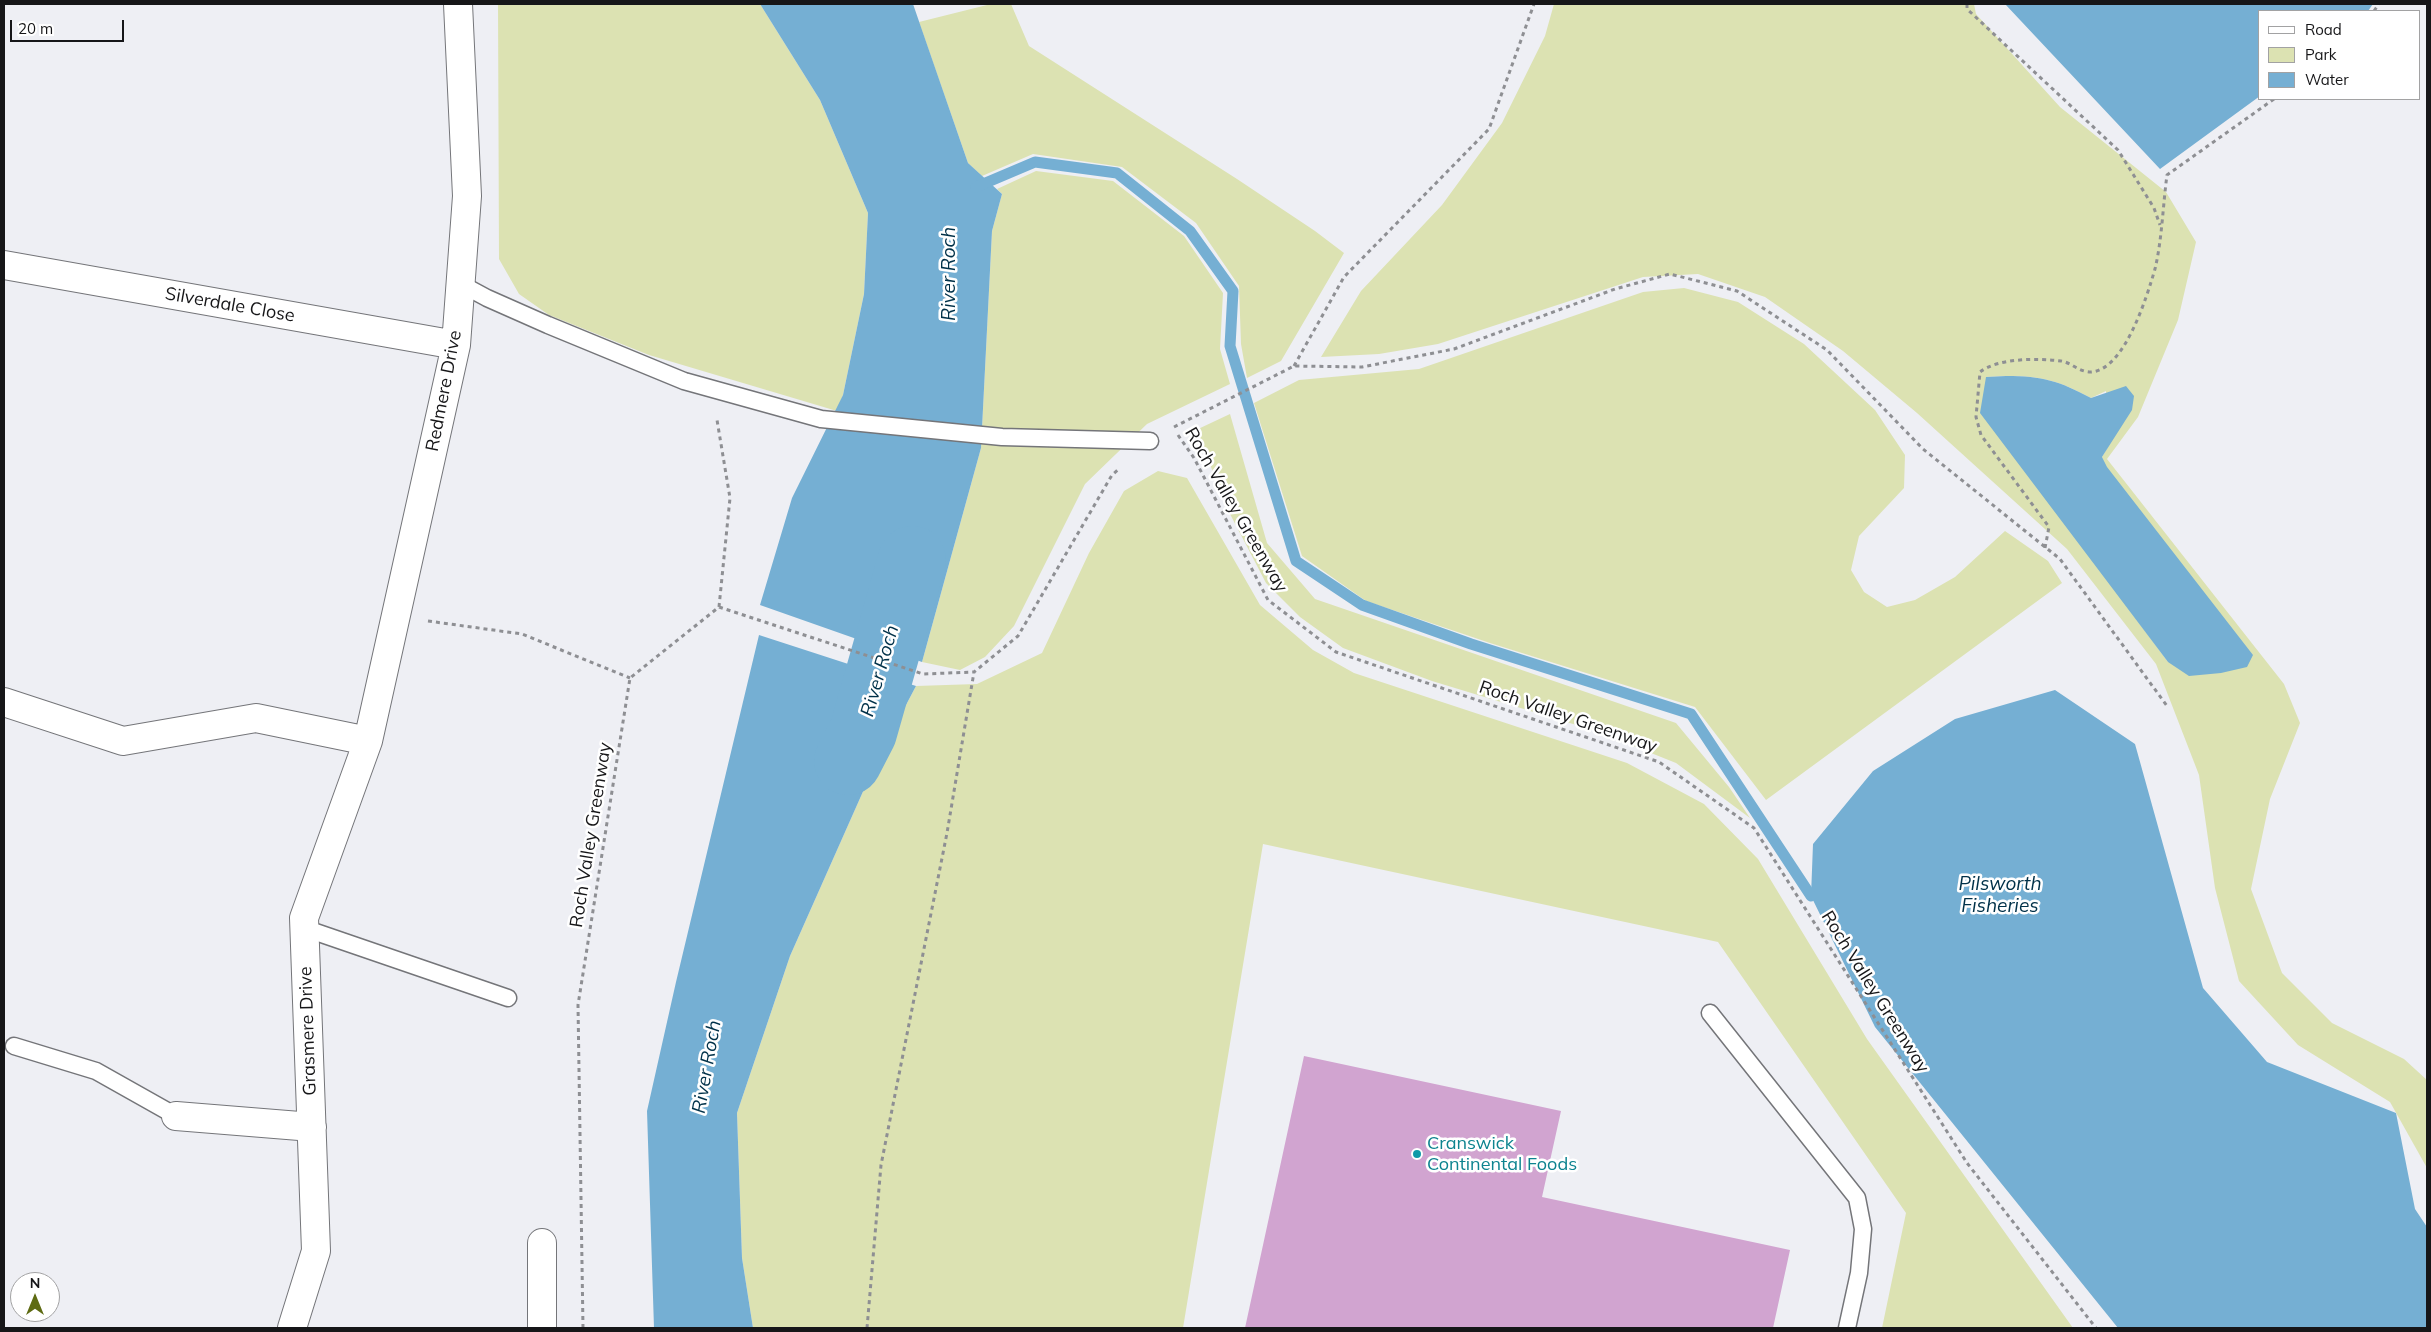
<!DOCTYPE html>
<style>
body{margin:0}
#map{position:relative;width:2431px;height:1332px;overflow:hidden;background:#eeeff4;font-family:Mulish,sans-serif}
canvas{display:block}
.frame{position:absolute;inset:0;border:5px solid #161618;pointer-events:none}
.legend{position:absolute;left:2258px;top:10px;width:162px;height:90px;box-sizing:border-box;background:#fff;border:1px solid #a2a2a3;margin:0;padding:6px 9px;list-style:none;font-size:15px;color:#161618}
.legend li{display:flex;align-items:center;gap:10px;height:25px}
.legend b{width:25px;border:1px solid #a2a2a3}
.north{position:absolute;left:10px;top:1272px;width:50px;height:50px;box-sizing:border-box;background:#fff;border:1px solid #a2a2a3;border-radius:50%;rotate:0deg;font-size:14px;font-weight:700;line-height:20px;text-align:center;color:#161618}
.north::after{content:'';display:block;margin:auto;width:18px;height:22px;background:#5e6b13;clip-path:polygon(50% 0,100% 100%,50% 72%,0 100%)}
.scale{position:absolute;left:10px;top:20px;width:114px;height:22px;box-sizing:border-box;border:2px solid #161618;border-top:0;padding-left:6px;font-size:15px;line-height:18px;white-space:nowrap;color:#161618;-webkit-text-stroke:4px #fff;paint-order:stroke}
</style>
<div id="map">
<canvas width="2431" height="1332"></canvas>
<div class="frame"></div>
<ul class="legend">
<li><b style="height:6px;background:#fff"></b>Road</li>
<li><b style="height:14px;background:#dce2b2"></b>Park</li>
<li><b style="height:14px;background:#75afd3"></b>Water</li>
</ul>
<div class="north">N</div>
<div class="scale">20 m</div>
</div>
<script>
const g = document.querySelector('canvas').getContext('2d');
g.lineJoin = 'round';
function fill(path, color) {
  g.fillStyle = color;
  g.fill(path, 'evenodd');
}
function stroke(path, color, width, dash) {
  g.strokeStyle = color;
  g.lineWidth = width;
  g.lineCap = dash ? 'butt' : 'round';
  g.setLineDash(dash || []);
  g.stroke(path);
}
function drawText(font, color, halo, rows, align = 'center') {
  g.font = font + ' Mulish,sans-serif';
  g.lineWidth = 5;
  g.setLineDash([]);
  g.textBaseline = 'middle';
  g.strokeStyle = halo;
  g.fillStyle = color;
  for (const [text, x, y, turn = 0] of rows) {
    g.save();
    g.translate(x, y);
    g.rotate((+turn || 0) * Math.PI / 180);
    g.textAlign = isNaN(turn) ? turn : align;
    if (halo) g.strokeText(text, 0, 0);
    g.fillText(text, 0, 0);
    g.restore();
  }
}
fill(new Path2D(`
 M 498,4 L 760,4 L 820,100 L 868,213 L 864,294 L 843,395 L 837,411 L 649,355 L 549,315 L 519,294 L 499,259 Z
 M 991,4 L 1011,4 L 1029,46 L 1237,179 L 1315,231 L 1344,253 L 1281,361 L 1247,378 L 1241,344 L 1239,286 L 1196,223 L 1122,167 L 1033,154 L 982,176 L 968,163 L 919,22 Z
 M 1554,4 L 1974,4 L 1976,14 L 2060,107 L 2166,192 L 2196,242 L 2178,320 L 2138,417 L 2107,459 L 2284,684 L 2300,723 L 2270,799 L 2251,889 L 2282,973 L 2332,1023 L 2404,1059 L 2427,1080 L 2427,1168 L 2390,1102 L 2298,1045 L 2239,981 L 2215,888 L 2199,775 L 2156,664 L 2067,549 L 1917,413 L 1843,351 L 1765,297 L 1698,274 L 1643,277 L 1438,344 L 1379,354 L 1321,357 L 1361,291 L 1442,205 L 1502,123 L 1545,36 ZM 2006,376 C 2043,376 2059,381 2091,398 L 2106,391 L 2109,445 L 2102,457 L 2168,662 L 2127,606 L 1986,377 Z
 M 1036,171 L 1113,181 L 1184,236 L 1223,293 L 1220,349 L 1230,384 L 1147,424 L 1085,484 L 1014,626 L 985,657 L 960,670 L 922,662 L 981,448 L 992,231 L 1002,194 L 997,189 Z
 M 1684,288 L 1738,302 L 1804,344 L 1875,410 L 1905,455 L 1904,488 L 1859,536 L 1851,570 L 1864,592 L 1887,607 L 1915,600 L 1955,577 L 2005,531 L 2048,561 L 2062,583 L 1766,800 L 1695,707 L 1490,643 L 1366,601 L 1302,556 L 1254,403 L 1299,380 L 1419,369 L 1643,292 Z
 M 1230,414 L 1267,543 L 1315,599 L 1676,723 L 1729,787 L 1750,818 L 1676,763 L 1596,731 L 1432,681 L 1343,648 L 1300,617 L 1266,583 L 1230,514 L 1196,430 Z
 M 1158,471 L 1187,478 L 1260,605 L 1313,650 L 1354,673 L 1627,763 L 1704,804 L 1758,859 L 1867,1039 L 2073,1328 L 1882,1328 L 1906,1213 L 1718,942 L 1263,844 L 1183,1328 L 753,1328 L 742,1258 L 737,1113 L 790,956 L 877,760 L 916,686 L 977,684 L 1042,653 L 1089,553 L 1124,491 Z`), '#dce2b2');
fill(new Path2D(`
 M 760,4 L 913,4 L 968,163 L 1002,194 L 992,231 L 981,448 L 922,662 L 760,605 L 792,498 L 843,395 L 864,294 L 868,213 L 820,100 Z
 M 2005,4 L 2373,4 L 2368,11 L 2260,11 L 2260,96 L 2160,169 Z
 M 2006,376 C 2043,376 2059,381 2091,398 L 2126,386 L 2134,396 L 2132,410 L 2102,457 L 2107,467 L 2253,655 L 2247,667 L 2221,673 L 2189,676 L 2168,662 L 1980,413 L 1986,377 Z
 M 759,635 L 916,686 L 877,760 L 790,956 L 737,1113 L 742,1258 L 753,1328 L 654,1328 L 647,1111 L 676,982 Z
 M 2055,690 L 2135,744 L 2203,988 L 2267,1062 L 2396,1113 L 2415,1209 L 2427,1227 L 2427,1328 L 2118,1328 L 1875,1027 L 1811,896 L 1813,844 L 1873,771 L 1955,719 Z`), '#75afd3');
stroke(new Path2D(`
 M 976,187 L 1035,162 L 1117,173 L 1190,231 L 1233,291 L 1230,346 L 1296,561 L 1362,605 L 1471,644 L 1691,714 L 1811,896`), '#75afd3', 11);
stroke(new Path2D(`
 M 848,761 L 863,732 L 912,560`), '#75afd3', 68);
fill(new Path2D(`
 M 1304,1056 L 1561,1111 L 1542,1197 L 1790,1250 L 1773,1328 L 1245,1328 Z`), '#d1a4d0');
const lane = new Path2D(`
 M 461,284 L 487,298 L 548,325 L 684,381 L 821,419 L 1002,437 L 1150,441
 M 304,928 L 508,998
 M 1710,1013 L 1857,1198 L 1863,1229 L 1859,1273 L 1847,1328
 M 14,1046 L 96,1071 L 176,1116`);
const street = new Path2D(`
 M 4,265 L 456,345
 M 4,702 L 123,741 L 256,718 L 368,741
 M 176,1116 L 312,1127
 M 542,1243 L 542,1328
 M 292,1328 L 316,1251 L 304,918 L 368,741 L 456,345 L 467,196 L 458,4`);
stroke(lane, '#747579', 19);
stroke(street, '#747579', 30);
stroke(new Path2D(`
 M 1967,4 L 1967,9 L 2118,150 L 2154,208 L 2160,225
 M 2374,11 L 2379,4
 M 1294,366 L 1344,277 L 1489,129 L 1534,4
 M 1174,427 L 1294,366 L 1362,367 L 1454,349 L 1615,289 L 1670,274 L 1737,291 L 1827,350 L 1923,449 L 2060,559 L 2167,706
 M 1178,435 L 1194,458 L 1268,600 L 1336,652 L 1659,762 L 1754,828 L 1967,1163 L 2096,1328
 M 2045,548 L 2049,527 L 1981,435 L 1976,417 L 1980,372 C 1998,358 2037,358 2061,361 C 2070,362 2078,371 2089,372 C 2124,373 2147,296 2155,269 C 2162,240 2163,204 2167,175 L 2274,99
 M 719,607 L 923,674 L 974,672 L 1018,636 L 1112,475 L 1120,468
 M 428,621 L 522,634 L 630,678
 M 583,1328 L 578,1005 L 630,678 L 719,607 L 730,498 L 717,420
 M 867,1328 L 881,1165 L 947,833 L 974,672`), '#8e8f93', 3, [4, 4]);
stroke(lane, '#fff', 16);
stroke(street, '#fff', 28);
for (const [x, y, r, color] of [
 [1417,1154,5,"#0f9aa8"]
]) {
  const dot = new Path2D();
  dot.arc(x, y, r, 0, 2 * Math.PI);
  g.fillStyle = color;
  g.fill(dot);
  stroke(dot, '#fff', 2);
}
drawText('18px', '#161618', '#fff', [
 ["Silverdale Close",230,305,10],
 ["Redmere Drive",444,391,-79],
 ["Roch Valley Greenway",1236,510,60],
 ["Roch Valley Greenway",1568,717,19],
 ["Roch Valley Greenway",591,835,-81],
 ["Roch Valley Greenway",1875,992,58],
 ["Grasmere Drive",308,1031,-92]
]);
drawText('18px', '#0d838f', '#fff', [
 ["Cranswick",1427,1144],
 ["Continental Foods",1427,1165]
], 'left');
drawText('italic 19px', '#003149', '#fff', [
 ["River Roch",949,274,-90],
 ["River Roch",880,671,-74],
 ["Pilsworth",2000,884],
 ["Fisheries",2000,906],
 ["River Roch",707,1067,-80]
]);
</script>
